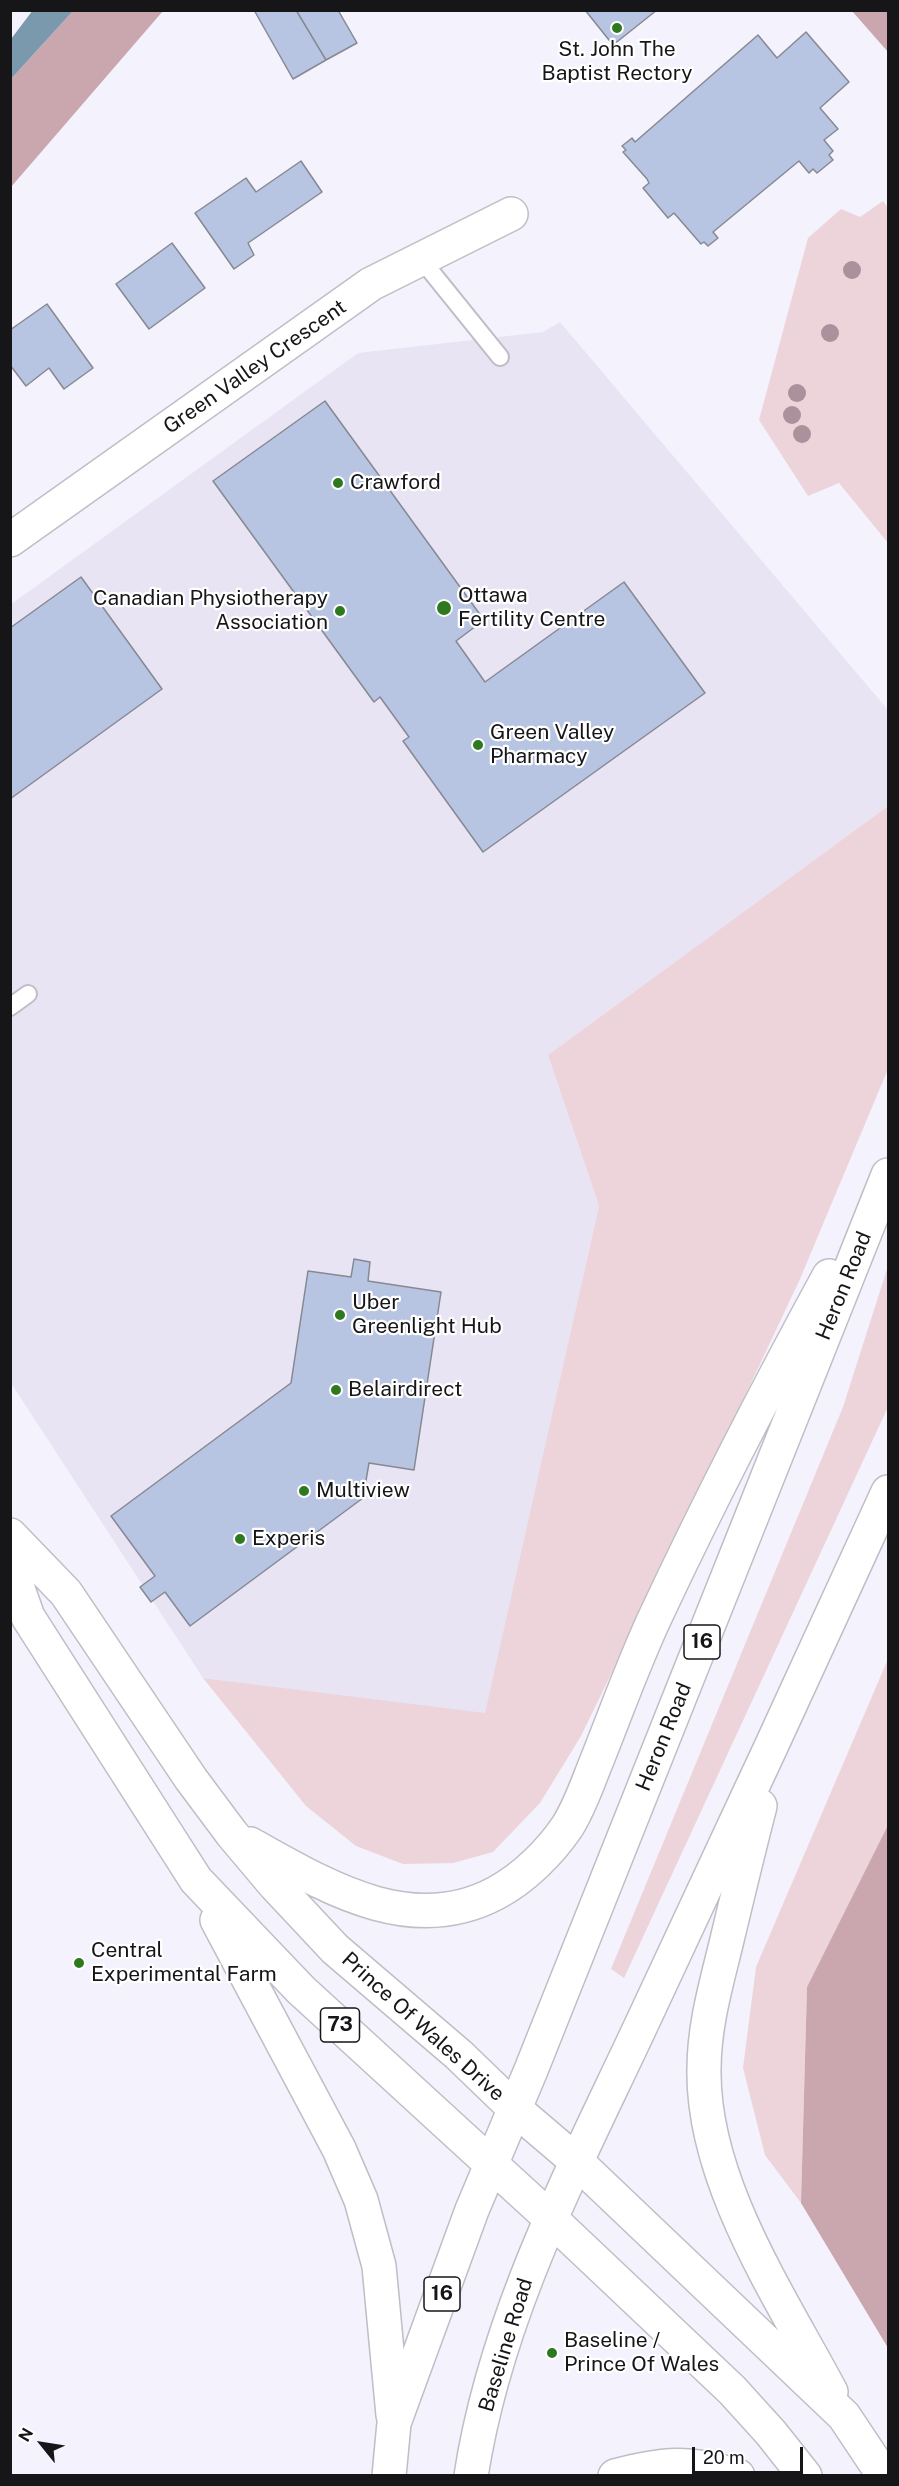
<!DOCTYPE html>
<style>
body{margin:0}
#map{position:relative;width:899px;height:2486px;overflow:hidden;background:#f4f2fc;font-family:"Public Sans",sans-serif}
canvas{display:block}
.frame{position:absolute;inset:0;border:12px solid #161518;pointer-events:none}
.north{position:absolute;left:12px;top:2414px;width:60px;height:60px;-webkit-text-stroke:4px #fff;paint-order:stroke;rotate:300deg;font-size:16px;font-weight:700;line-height:24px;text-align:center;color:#161518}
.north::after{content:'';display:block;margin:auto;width:21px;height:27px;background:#161518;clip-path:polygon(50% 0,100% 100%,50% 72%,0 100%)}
.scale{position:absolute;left:692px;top:2447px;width:111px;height:27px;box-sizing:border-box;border:3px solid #161518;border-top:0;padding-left:8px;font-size:18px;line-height:21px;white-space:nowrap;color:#161518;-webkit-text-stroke:4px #fff;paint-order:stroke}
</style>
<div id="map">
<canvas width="899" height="2486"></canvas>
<div class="frame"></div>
<div class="north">N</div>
<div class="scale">20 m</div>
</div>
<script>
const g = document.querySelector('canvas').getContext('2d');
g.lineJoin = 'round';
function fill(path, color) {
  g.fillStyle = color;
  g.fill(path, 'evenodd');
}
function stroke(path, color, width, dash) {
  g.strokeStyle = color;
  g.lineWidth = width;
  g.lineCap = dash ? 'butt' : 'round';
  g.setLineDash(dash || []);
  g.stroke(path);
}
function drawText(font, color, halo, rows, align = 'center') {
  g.font = font + ' "Public Sans",sans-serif';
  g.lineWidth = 4.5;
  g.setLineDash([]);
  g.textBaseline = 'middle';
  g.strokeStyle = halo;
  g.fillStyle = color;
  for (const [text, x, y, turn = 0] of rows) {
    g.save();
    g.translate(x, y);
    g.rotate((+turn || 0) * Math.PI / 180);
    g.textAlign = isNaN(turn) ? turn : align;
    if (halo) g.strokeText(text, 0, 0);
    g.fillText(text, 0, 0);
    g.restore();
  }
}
fill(new Path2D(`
 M 560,322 L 888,710 L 888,806 L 548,1055 L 599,1206 L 486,1714 L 203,1678 L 11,1383 L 10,605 L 358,353 L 543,332 Z`), '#e9e4f4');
fill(new Path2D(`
 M 883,201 L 888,208 L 888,543 L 839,483 L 808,496 L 759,420 L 808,238 L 841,209 L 860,217 Z
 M 888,806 L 888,1069 L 800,1279 L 703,1485 L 581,1736 L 540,1803 L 493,1852 L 453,1863 L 403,1864 L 356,1846 L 306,1806 L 203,1678 L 485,1713 L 599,1206 L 548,1055 Z
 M 888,1266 L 888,1407 L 624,1978 L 611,1969 L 843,1407 Z
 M 888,1659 L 888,1825 L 807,1987 L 801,2203 L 765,2155 L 743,2068 L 756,1967 Z`), '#edd4da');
fill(new Path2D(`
 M 73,11 L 163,11 L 11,187 L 11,79 Z
 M 852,11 L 888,11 L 888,52 Z
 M 888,1825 L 888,2348 L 801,2203 L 807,1987 Z`), '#caa6af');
fill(new Path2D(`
 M 33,10 L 73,11 L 11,79 L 11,39 Z`), '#7b99ac');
const building = new Path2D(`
 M 254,10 L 296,10 L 326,60 L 293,79 Z
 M 296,10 L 338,10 L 357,43 L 326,60 Z
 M 585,10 L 657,10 L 613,45 Z
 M 806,32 L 849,82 L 820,108 L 838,129 L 824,140 L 833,151 L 829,155 L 833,160 L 817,173 L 813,169 L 809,173 L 799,161 L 713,232 L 718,238 L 708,246 L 704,242 L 701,244 L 674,213 L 668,218 L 643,188 L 649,183 L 647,179 L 623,152 L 626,150 L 622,146 L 632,138 L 635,142 L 758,35 L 777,58 Z
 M 301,161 L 322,192 L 248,243 L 254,255 L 234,269 L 195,213 L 246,178 L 256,192 Z
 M 172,243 L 205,288 L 149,329 L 116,284 Z
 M 47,304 L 93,368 L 64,389 L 49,368 L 26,386 L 10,365 L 10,330 Z
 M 325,401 L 484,620 L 456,641 L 485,682 L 624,582 L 705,693 L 483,852 L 403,741 L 409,737 L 380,697 L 374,702 L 213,481 Z
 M 81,577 L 162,689 L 10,799 L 10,628 Z
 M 354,1259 L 370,1262 L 368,1281 L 441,1292 L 414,1470 L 369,1463 L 363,1498 L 190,1626 L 165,1592 L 151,1602 L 140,1587 L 155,1576 L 111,1516 L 291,1383 L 308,1271 L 351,1277 Z`);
fill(building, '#b7c4e2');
stroke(building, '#868992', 1.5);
const lane = new Path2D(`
 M 421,259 L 500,357
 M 10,1007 L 28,994`);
const street = new Path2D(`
 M 10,540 L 371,284 L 511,214`);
const primary = new Path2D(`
 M 10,1535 L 66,1593 L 191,1779 L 232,1834 L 275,1885 L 335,1949 L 459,2055 L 515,2109 L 576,2161 L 844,2416 L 884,2476
 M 10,1566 L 28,1617 L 196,1880 L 301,1990 L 550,2218 L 732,2390 L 771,2433 L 805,2476
 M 760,1806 C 748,1852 737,1898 726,1944 C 716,1985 704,2026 704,2069 C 702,2181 780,2296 831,2392
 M 250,1844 C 324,1885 410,1939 496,1893 C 524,1878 550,1852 567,1827 C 580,1807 588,1782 597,1760 C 617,1710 635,1659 658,1611 C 711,1498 769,1386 829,1276
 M 217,1920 L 339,2149 L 361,2200 L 379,2266 L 393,2415
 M 389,2476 L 394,2423 L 472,2210 L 531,2070 L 888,1175
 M 471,2476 C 496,2313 575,2167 644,2019 C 726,1844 808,1668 888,1492
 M 615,2476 C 664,2463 688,2461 738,2476`);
stroke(lane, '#c0bdc6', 20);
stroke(street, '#c0bdc6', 36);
stroke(primary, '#c0bdc6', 36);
stroke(lane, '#fff', 16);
stroke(street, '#fff', 33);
stroke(primary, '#fff', 33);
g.fillStyle = '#ac909c';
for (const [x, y] of [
 [852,270],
 [830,333],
 [797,393],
 [792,415],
 [802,434]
]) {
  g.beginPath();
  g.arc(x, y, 9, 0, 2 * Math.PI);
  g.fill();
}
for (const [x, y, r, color] of [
 [617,28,6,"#2e791f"],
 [338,483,6,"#2e791f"],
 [444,608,8,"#2e791f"],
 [340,611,6,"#2e791f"],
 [478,745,6,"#2e791f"],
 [340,1315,6,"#2e791f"],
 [336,1390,6,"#2e791f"],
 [304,1491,6,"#2e791f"],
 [240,1539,6,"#2e791f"],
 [79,1963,6,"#2e791f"],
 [552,2353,6,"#2e791f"]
]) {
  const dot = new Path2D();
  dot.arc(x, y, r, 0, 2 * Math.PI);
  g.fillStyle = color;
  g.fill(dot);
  stroke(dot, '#fff', 2);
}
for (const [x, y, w] of [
 [702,1642,36],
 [340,2025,39],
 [442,2294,36]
]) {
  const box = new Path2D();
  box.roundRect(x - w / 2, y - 17, w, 34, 4.5);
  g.fillStyle = '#fff';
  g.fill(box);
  stroke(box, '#161518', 1.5);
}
drawText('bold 20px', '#161518', null, [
 ["16",702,1642],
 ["73",340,2025],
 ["16",442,2294]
]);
drawText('21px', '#161518', '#fff', [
 ["St. John The",617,50,"center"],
 ["Baptist Rectory",617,74,"center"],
 ["Crawford",350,483],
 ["Ottawa",458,596],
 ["Fertility Centre",458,620],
 ["Canadian Physiotherapy",328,599,"right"],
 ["Association",328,623,"right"],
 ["Green Valley",490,733],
 ["Pharmacy",490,757],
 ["Uber",352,1303],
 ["Greenlight Hub",352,1327],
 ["Belairdirect",348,1390],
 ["Multiview",316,1491],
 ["Experis",252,1539],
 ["Central",91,1951],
 ["Experimental Farm",91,1975],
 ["Baseline /",564,2341],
 ["Prince Of Wales",564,2365]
], 'left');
drawText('21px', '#161518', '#fff', [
 ["Green Valley Crescent",255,367,-35],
 ["Heron Road",844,1286,-68],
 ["Heron Road",664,1737,-68],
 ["Prince Of Wales Drive",423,2027,42],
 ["Baseline Road",506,2345,-73]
]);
</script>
